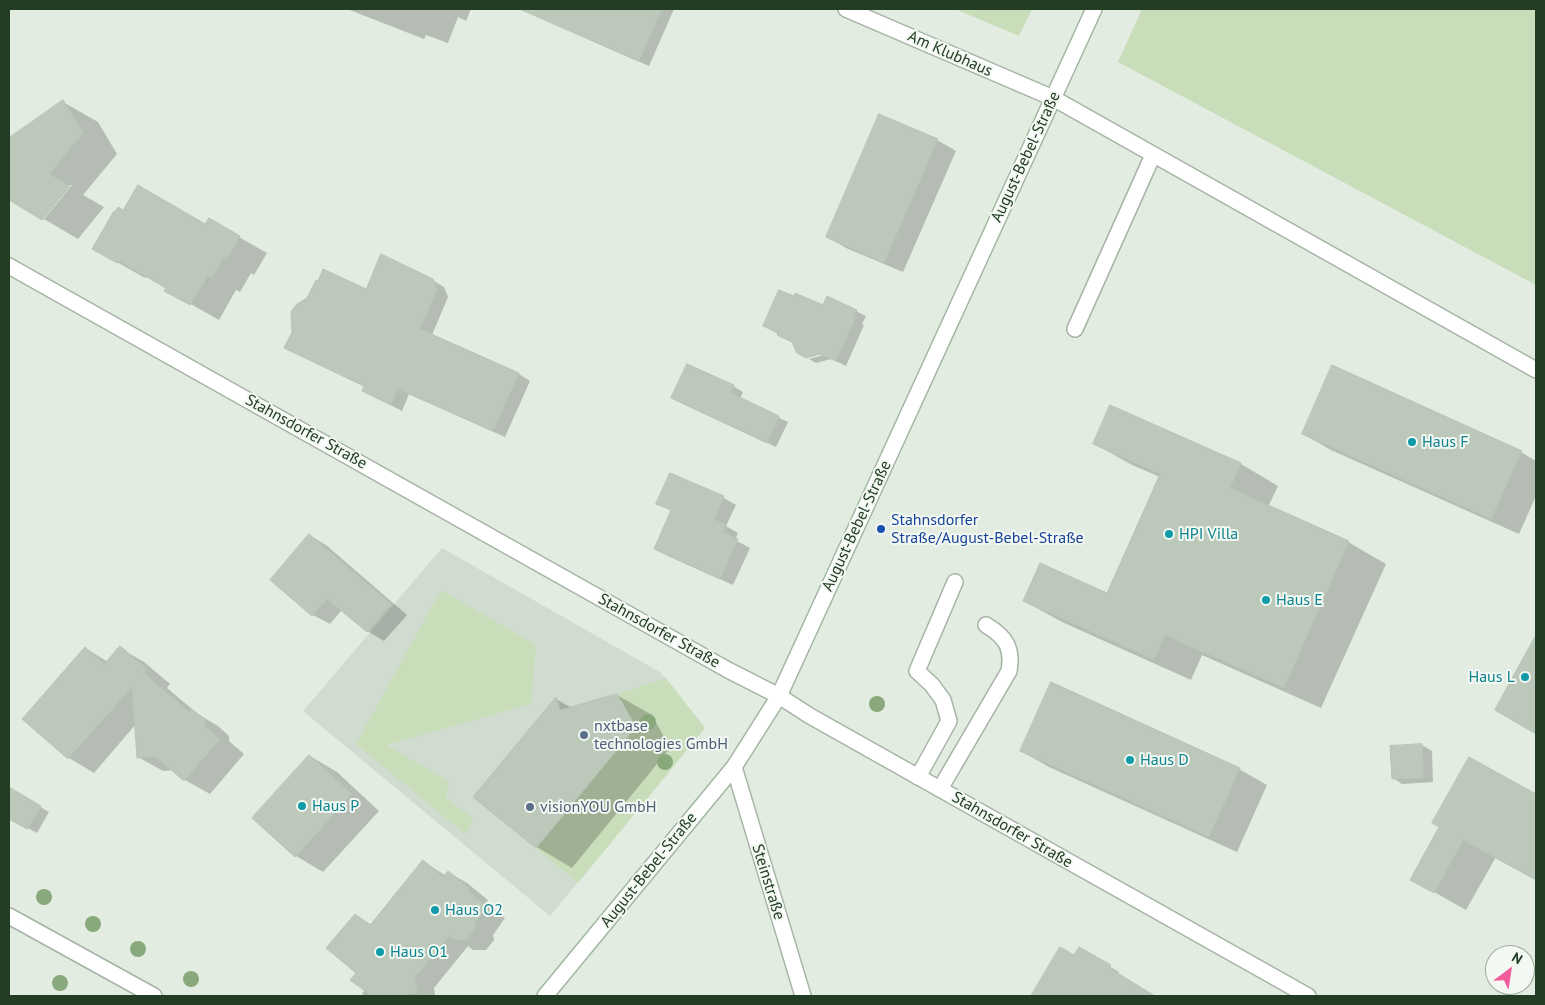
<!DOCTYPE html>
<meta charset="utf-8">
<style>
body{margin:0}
#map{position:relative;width:1545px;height:1005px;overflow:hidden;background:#e3ece1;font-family:"PT Sans",sans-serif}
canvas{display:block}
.frame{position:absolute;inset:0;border:10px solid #223d23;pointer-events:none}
.north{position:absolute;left:1485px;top:945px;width:50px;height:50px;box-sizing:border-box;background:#f3f8f2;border:1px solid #9fad9f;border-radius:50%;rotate:31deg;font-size:14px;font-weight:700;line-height:20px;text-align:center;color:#223d23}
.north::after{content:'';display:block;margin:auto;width:18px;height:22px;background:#f15a9b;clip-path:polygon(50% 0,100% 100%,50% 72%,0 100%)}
</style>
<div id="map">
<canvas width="1545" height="1005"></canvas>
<div class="frame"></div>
<div class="north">N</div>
</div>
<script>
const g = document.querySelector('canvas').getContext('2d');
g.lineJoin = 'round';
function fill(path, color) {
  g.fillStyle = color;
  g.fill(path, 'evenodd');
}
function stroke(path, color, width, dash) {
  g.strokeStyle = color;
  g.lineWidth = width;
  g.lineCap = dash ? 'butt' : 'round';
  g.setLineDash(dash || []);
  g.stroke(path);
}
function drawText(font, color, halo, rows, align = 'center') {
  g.font = font + ' "PT Sans",sans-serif';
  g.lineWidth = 4;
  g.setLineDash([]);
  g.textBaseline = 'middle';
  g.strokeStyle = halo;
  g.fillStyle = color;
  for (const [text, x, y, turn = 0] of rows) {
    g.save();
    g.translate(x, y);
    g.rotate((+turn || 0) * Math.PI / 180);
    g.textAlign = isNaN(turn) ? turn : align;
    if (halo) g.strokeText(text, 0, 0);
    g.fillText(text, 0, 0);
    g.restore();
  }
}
fill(new Path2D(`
 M 442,548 L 660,672 L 705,728 L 550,916 L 303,711 Z`), '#d1dcd0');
fill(new Path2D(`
 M 955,9 L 1032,9 L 1019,36 Z
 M 1142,9 L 1536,9 L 1536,285 L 1118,62 Z
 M 441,590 L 536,645 L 531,704 L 386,745 L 449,781 L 446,798 L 474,819 L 465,834 L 356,744 Z
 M 666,678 L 705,728 L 578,883 L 536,848 L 635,727 L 617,694 Z`), '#c8ddba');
fill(new Path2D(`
 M 347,9 L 471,9 L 466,21 L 458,17 L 448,43 L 426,35 L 424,39 Z
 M 551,9 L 674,9 L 649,66 L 570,31 L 547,17 Z
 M 63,102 L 98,122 L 117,154 L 83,195 L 104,207 L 78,239 L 44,219 L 72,185 L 69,185 L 42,218 L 9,199 L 9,136 L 11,138 Z
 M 937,140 L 956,151 L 903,272 L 846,248 L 827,237 Z
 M 124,212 L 206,226 L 209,220 L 267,253 L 254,275 L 251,273 L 240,292 L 236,290 L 219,320 L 166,290 L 167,288 L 147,276 L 145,278 L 94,249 Z
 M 432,280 L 444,287 L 448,297 L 432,335 L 519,374 L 530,381 L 505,437 L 409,394 L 402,411 L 363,391 L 365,387 L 286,348 L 366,290 Z
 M 795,298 L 823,307 L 856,311 L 866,316 L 862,324 L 864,325 L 846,366 L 831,359 L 816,363 L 809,359 L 827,354 L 788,340 L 765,326 Z
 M 733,386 L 743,392 L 740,399 L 788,422 L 776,447 L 682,403 Z
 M 1111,407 L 1241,464 L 1278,486 L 1268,507 L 1348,542 L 1386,564 L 1321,708 L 1202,655 L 1191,680 L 1062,622 L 1024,601 L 1107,595 L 1160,477 L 1132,465 L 1095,444 Z
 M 1303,434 L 1521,452 L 1536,461 L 1536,496 L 1519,534 L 1331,450 Z
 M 671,474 L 724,498 L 736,505 L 726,526 L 738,533 L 735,540 L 750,548 L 733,585 L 668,556 L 656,548 L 672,511 L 658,503 Z
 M 309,535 L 326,545 L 407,615 L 384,641 L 367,631 L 342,610 L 330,624 L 313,615 Z
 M 1536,638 L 1536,733 L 1496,710 Z
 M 85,648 L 108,662 L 120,648 L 144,662 L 170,684 L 167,688 L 198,714 L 218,726 L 229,736 L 229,741 L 244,754 L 210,794 L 185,780 L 174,770 L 163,771 L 138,757 L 136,724 L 94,773 L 69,758 L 24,719 Z
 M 617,695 L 652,715 L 670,748 L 572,868 L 537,847 L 475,796 L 556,699 L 572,708 Z
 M 1422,745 L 1432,751 L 1433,782 L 1402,784 L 1393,778 L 1391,747 Z
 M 1021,751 L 1239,769 L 1267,785 L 1237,852 L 1049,767 Z
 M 310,756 L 337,772 L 379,811 L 323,872 L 296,856 Z
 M 1470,759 L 1536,795 L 1536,880 L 1496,857 L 1466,910 L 1411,879 L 1441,827 Z
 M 9,789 L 49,812 L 37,833 L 9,818 Z
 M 423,861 L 446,876 L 448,872 L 467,883 L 488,900 L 486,903 L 505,918 L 493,935 L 494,940 L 486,950 L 473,950 L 468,946 L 434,988 L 435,996 L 365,996 L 362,994 L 365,990 L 358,972 L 355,915 L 372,925 Z
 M 1079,949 L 1119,972 L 1117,975 L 1153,996 L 1046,996 L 1036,990 L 1075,956 Z`), '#0003');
const building = new Path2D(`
 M 520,9 L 662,9 L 639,61 Z
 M 63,100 L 83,133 L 49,174 L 70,186 L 42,220 L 9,200 L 9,138 Z
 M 879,114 L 938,139 L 884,263 L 826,237 Z
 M 138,185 L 205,224 L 209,218 L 240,236 L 226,260 L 223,258 L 212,278 L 208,276 L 190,305 L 164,291 L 166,288 L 119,261 L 117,263 L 92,249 L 114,211 L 115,212 L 118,207 L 123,210 Z
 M 381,254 L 433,279 L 437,290 L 420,329 L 519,373 L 493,431 L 398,389 L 391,405 L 362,391 L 364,386 L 284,348 L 292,332 L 291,317 L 292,310 L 297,304 L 307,298 L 316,280 L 318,281 L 323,269 L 366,289 Z
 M 779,290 L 794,296 L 795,293 L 823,305 L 827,296 L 857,310 L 853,318 L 855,319 L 836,361 L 820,354 L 806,358 L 797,353 L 792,342 L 777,335 L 778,333 L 763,326 Z
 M 687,364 L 734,385 L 731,393 L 779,416 L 767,443 L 671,398 Z
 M 1332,365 L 1522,451 L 1491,519 L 1302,434 Z
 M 1110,405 L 1241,463 L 1230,488 L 1349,541 L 1284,688 L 1165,635 L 1154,660 L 1023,601 L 1040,563 L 1107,593 L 1133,535 L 1160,474 L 1093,444 Z
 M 670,473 L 724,496 L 714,519 L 726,525 L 723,532 L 738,539 L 720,579 L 654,549 L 671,510 L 656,504 Z
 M 309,534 L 391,604 L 367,632 L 327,599 L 312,616 L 270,580 Z
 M 1536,635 L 1536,734 L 1495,710 Z
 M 120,646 L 147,669 L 144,673 L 188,711 L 193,710 L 205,720 L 205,726 L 220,739 L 184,781 L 155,756 L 137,758 L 132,687 L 68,759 L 22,719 L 85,647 L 104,664 Z
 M 1051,682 L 1240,768 L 1209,837 L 1020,751 Z
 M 617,694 L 636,727 L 536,848 L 473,797 L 556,697 L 560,710 Z
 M 1422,744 L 1424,778 L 1392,779 L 1390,746 Z
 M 309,755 L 352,794 L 295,857 L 252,818 Z
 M 1469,757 L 1536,794 L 1536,880 L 1463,840 L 1434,893 L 1410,880 L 1439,827 L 1432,823 Z
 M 9,787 L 41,806 L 27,829 L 9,819 Z
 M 423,860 L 443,877 L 448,871 L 470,888 L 468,891 L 487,907 L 474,924 L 476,928 L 466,940 L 453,939 L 449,936 L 415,977 L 417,993 L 400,995 L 399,996 L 372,996 L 350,980 L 356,973 L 326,948 L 355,914 L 370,925 Z
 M 1060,947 L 1074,955 L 1079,947 L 1111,965 L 1109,968 L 1155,996 L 1031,996 Z`);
fill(building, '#bcc9ba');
stroke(building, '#b5c5b4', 1);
const lane = new Path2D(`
 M 1053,98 L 1536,370
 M 1075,329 L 1153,155
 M 918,777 L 949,721 L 943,700 L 932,685 L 917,671 L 955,582
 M 940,789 L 1009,671 C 1013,648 1006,637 986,625`);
const street = new Path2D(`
 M 846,9 L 1053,98
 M 9,266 L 728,670 L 779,696 L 810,716 L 1308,996
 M 734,767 L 803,996
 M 9,916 L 154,996`);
const secondary = new Path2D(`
 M 545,996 L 734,767 L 779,696 L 1094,9`);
stroke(lane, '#a5b4a4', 18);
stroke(street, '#a5b4a4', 18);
stroke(secondary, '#a1b7a1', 18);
stroke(lane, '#fff', 15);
stroke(street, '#fff', 15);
stroke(secondary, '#fff', 15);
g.fillStyle = '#89a97d';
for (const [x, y] of [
 [877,704],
 [648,722],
 [665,762],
 [44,897],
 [93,924],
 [138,949],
 [191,979],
 [60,983]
]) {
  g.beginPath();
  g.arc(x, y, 8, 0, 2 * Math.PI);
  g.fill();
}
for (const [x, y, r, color] of [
 [1412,442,5,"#0f9aa8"],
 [881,529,5,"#1a4fb4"],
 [1169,534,5,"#0f9aa8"],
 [1266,600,5,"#0f9aa8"],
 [1525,677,5,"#0f9aa8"],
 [584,735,5,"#5c6f8a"],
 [1130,760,5,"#0f9aa8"],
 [302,806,5,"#0f9aa8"],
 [530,807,5,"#5c6f8a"],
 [435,910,5,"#0f9aa8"],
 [380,952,5,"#0f9aa8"]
]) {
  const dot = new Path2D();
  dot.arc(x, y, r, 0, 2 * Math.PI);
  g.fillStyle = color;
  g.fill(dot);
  stroke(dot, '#f3f8f2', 2);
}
drawText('16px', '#223d23', '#f3f8f2', [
 ["Am Klubhaus",950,54,24],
 ["August-Bebel-Straße",1026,157,-65],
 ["Stahnsdorfer Straße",306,432,29],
 ["August-Bebel-Straße",857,526,-65],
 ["Stahnsdorfer Straße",659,631,29],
 ["Stahnsdorfer Straße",1012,830,30],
 ["August-Bebel-Straße",649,870,-51],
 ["Steinstraße",768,882,73]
]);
drawText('16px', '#0d838f', '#f3f8f2', [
 ["Haus F",1422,442],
 ["HPI Villa",1179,534],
 ["Haus E",1276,600],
 ["Haus L",1515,677,"right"],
 ["Haus D",1140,760],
 ["Haus P",312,806],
 ["Haus O2",445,910],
 ["Haus O1",390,952]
], 'left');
drawText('16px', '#164399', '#f3f8f2', [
 ["Stahnsdorfer",891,520],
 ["Straße/August-Bebel-Straße",891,538]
], 'left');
drawText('16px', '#4e5e75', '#f3f8f2', [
 ["nxtbase",594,726],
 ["technologies GmbH",594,744],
 ["visionYOU GmbH",540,807]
], 'left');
</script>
